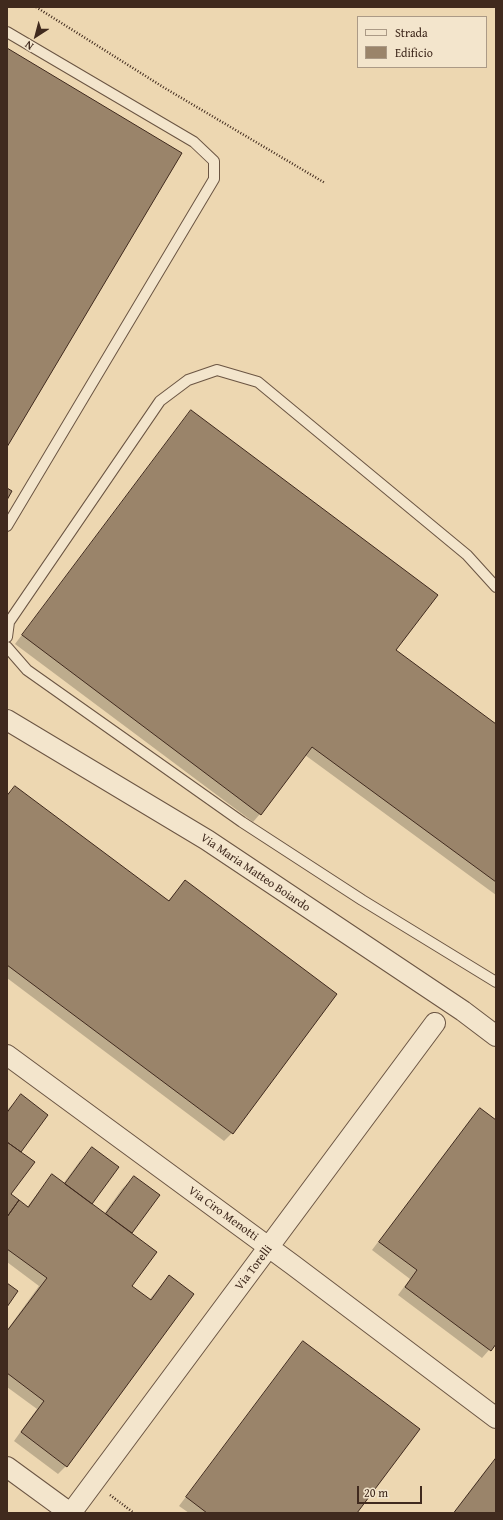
<!DOCTYPE html>
<style>
body{margin:0}
#map{position:relative;width:503px;height:1520px;overflow:hidden;background:#edd7b1;font-family:"Gentium Book Plus",serif}
canvas{display:block}
.frame{position:absolute;inset:0;border:8px solid #402a1e;pointer-events:none}
.legend{position:absolute;left:357px;top:16px;width:130px;height:52px;box-sizing:border-box;background:#f3e5cc;border:1px solid #ab9a86;margin:0;padding:5px 7px;list-style:none;font-size:12px;color:#402a1e}
.legend li{display:flex;align-items:center;gap:8px;height:20px}
.legend b{width:20px;border:1px solid #ab9a86}
.north{position:absolute;left:16px;top:16px;width:40px;height:40px;-webkit-text-stroke:3px #f3e5cc;paint-order:stroke;rotate:216deg;font-size:11px;font-weight:700;line-height:16px;text-align:center;color:#402a1e}
.north::after{content:'';display:block;margin:auto;width:14px;height:18px;background:#402a1e;clip-path:polygon(50% 0,100% 100%,50% 72%,0 100%)}
.scale{position:absolute;left:357px;top:1486px;width:65px;height:18px;box-sizing:border-box;border:2px solid #402a1e;border-top:0;padding-left:5px;font-size:12px;line-height:14px;white-space:nowrap;color:#402a1e;-webkit-text-stroke:3px #f3e5cc;paint-order:stroke}
</style>
<div id="map">
<canvas width="503" height="1520"></canvas>
<div class="frame"></div>
<ul class="legend">
<li><b style="height:5px;background:#f3e5cc"></b>Strada</li>
<li><b style="height:11px;background:#9a846a"></b>Edificio</li>
</ul>
<div class="north">N</div>
<div class="scale">20 m</div>
</div>
<script>
const g = document.querySelector('canvas').getContext('2d');
g.lineJoin = 'round';
function fill(path, color) {
  g.fillStyle = color;
  g.fill(path, 'evenodd');
}
function stroke(path, color, width, dash) {
  g.strokeStyle = color;
  g.lineWidth = width;
  g.lineCap = dash ? 'butt' : 'round';
  g.setLineDash(dash || []);
  g.stroke(path);
}
function drawText(font, color, halo, rows, align = 'center') {
  g.font = font + ' "Gentium Book Plus",serif';
  g.lineWidth = 3.5;
  g.setLineDash([]);
  g.textBaseline = 'middle';
  g.strokeStyle = halo;
  g.fillStyle = color;
  for (const [text, x, y, turn = 0] of rows) {
    g.save();
    g.translate(x, y);
    g.rotate((+turn || 0) * Math.PI / 180);
    g.textAlign = isNaN(turn) ? turn : align;
    if (halo) g.strokeText(text, 0, 0);
    g.fillText(text, 0, 0);
    g.restore();
  }
}
fill(new Path2D(`
 M 192,411 L 395,650 L 496,726 L 496,895 L 305,755 L 260,814 L 253,822 L 15,644 L 184,419 Z
 M 15,787 L 168,901 L 185,881 L 232,1133 L 224,1141 L 7,978 L 7,795 Z
 M 21,1096 L 19,1152 L 10,1195 L 27,1207 L 45,1184 L 52,1176 L 63,1184 L 80,1161 L 93,1148 L 90,1204 L 104,1214 L 122,1189 L 134,1177 L 159,1195 L 131,1233 L 130,1286 L 149,1300 L 169,1276 L 66,1466 L 58,1474 L 14,1441 L 37,1409 L 7,1387 L 7,1330 L 39,1286 L 7,1262 L 7,1110 Z
 M 480,1109 L 496,1121 L 496,1342 L 482,1358 L 398,1295 L 410,1279 L 372,1250 L 472,1117 Z
 M 303,1343 L 356,1513 L 189,1513 L 179,1506 L 295,1351 Z
 M 496,1459 L 496,1513 L 453,1513 L 488,1467 Z`), '#0003');
const building = new Path2D(`
 M 7,48 L 182,153 L 7,447 Z
 M 191,410 L 438,595 L 396,650 L 496,724 L 496,882 L 312,747 L 261,815 L 22,635 Z
 M 7,488 L 12,491 L 7,500 Z
 M 15,786 L 169,901 L 185,880 L 337,994 L 233,1134 L 7,965 L 7,796 Z
 M 21,1094 L 48,1115 L 21,1152 L 7,1142 L 7,1113 Z
 M 480,1108 L 496,1120 L 496,1344 L 491,1351 L 405,1287 L 417,1270 L 379,1242 Z
 M 7,1142 L 35,1162 L 11,1194 L 19,1200 L 7,1217 Z
 M 92,1147 L 119,1167 L 92,1204 L 65,1184 Z
 M 52,1174 L 157,1252 L 132,1286 L 151,1300 L 169,1275 L 194,1294 L 67,1467 L 21,1432 L 44,1401 L 7,1373 L 7,1331 L 47,1278 L 7,1249 L 7,1217 L 19,1200 L 28,1207 Z
 M 134,1176 L 160,1195 L 132,1233 L 106,1214 Z
 M 7,1283 L 18,1291 L 7,1307 Z
 M 303,1341 L 420,1429 L 357,1513 L 207,1513 L 186,1497 Z
 M 496,1458 L 496,1513 L 454,1513 Z`);
fill(building, '#9a846a');
stroke(building, '#402a1e', 1);
const service = new Path2D(`
 M 7,32 L 194,142 L 214,161 L 214,179 L 7,526
 M 7,637 L 9,622 L 160,401 L 188,380 L 217,370 L 258,382 L 467,555 L 496,587
 M 7,647 L 27,670 L 242,822 L 362,900 L 496,982`);
const minor = new Path2D(`
 M 7,720 L 207,840 L 463,1011 L 496,1036
 M 7,1055 L 293,1265 L 496,1418
 M 7,1467 L 70,1513
 M 71,1513 L 435,1023`);
stroke(service, '#6b5543', 12);
stroke(minor, '#6b5543', 22);
stroke(new Path2D(`
 M 36,7 L 163,87 L 325,183
 M 110,1495 L 134,1513`), '#402a1e', 2.5, [1, 2]);
stroke(service, '#f3e5cc', 10);
stroke(minor, '#f3e5cc', 20);
drawText('12px', '#402a1e', '#f3e5cc', [
 ["Via Maria Matteo Boiardo",255,873,34],
 ["Via Ciro Menotti",223,1214,36],
 ["Via Torelli",254,1268,-53]
]);
</script>
